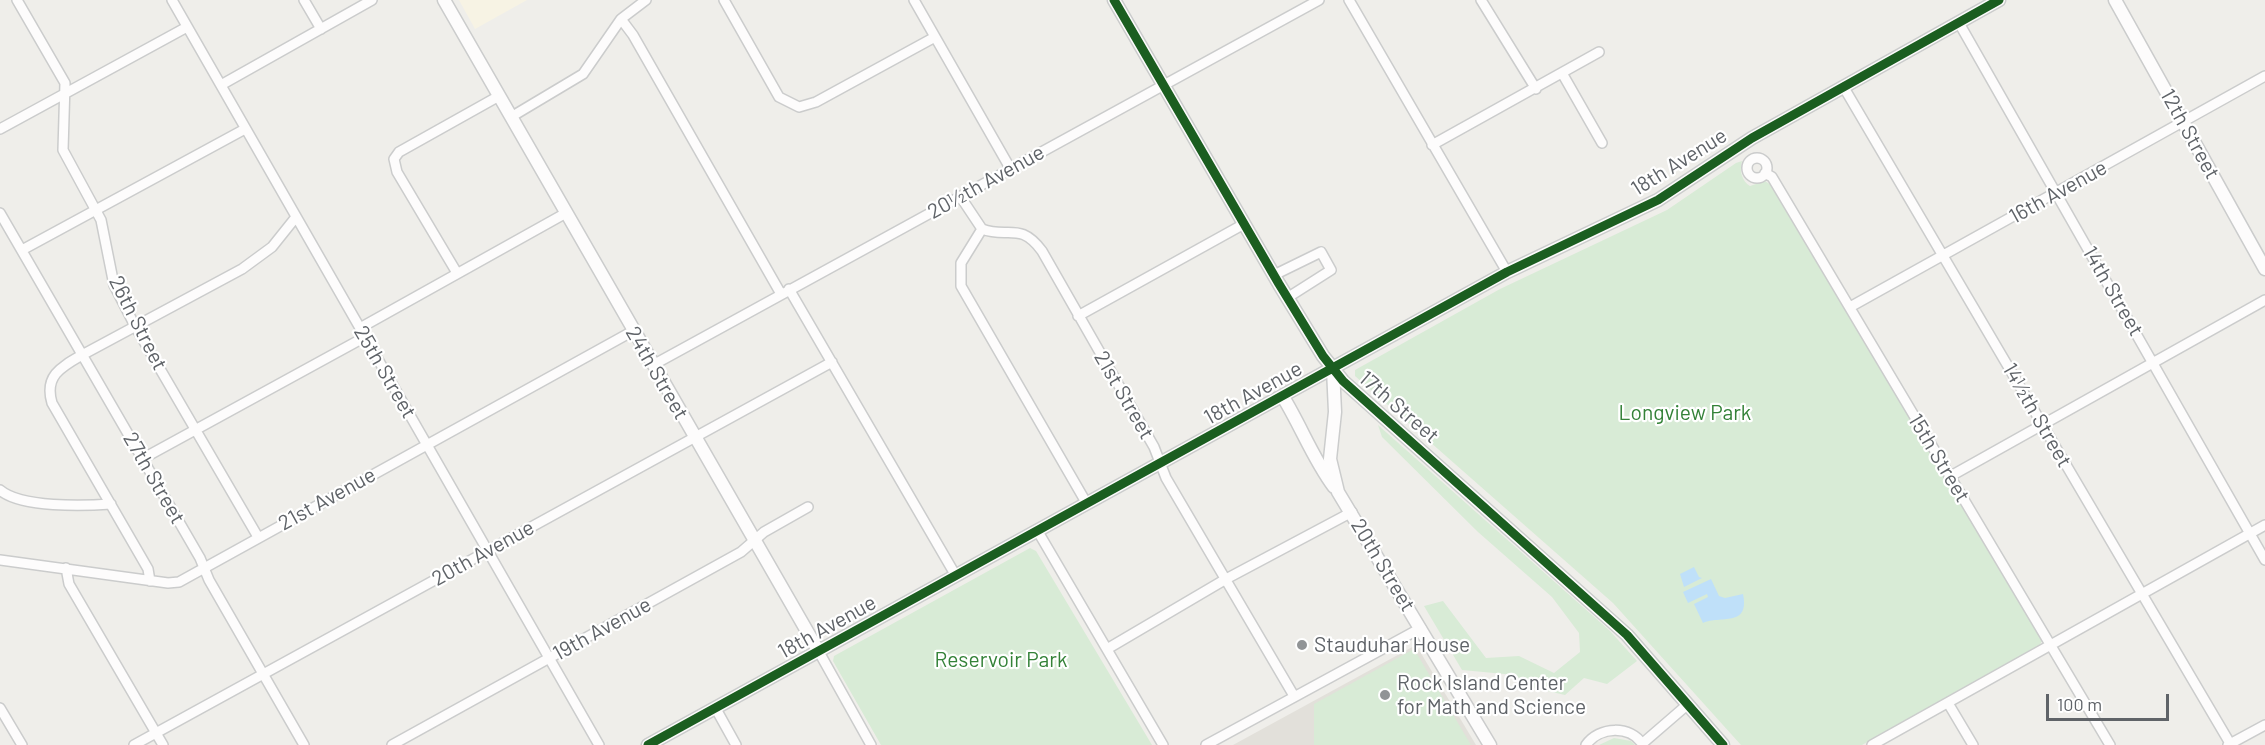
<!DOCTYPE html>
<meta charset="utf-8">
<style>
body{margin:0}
#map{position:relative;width:2265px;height:745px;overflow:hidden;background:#efeeea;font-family:Barlow,sans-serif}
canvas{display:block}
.scale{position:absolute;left:2046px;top:694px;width:123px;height:27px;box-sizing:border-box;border:3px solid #5f6368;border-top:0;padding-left:8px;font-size:18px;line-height:21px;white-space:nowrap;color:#5f6368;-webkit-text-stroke:4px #fff;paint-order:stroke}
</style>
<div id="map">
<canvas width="2265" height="745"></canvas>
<div class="scale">100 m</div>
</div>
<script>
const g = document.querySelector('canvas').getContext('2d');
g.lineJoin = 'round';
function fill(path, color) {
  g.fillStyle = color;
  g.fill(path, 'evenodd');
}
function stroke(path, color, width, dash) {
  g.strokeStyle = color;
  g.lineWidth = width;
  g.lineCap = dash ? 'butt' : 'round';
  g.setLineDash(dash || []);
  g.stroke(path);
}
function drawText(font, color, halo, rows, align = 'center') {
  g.font = font + ' Barlow,sans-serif';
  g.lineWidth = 4.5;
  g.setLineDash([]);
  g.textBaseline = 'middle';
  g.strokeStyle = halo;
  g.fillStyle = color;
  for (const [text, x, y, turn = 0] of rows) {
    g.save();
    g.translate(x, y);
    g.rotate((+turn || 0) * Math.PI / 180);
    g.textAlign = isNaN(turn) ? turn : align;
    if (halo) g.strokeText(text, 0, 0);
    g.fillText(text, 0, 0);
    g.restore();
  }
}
fill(new Path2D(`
 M 459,0 L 527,0 L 475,29 Z`), '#f7f3e4');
fill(new Path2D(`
 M 1416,645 L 1476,745 L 1233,745 Z`), '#e2e0da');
fill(new Path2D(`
 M 1742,161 C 1739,171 1742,181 1750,186 L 1765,181 L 1771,185 L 2042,641 L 2038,648 L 1862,745 L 1741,745 L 1613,603 L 1355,376 L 1355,370 L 1500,289 L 1667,210 L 1736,163 Z
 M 1378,425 L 1610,631 L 1637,661 L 1607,684 L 1584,678 L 1565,695 L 1534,688 L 1515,675 L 1462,670 L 1424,606 L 1443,601 L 1486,658 L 1519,656 L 1554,673 L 1580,652 L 1579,633 L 1552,597 L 1478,532 L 1382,437 Z
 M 1030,548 L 1036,551 L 1152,745 L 881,745 L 833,661 L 834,656 Z
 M 1414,649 L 1471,745 L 1314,745 L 1314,704 Z
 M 1614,738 L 1631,741 L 1635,745 L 1599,745 Z`), '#d8ebd6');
fill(new Path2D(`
 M 1694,567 L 1699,577 L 1702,578 L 1684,587 L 1680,574 Z
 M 1711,579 L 1719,596 L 1725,598 L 1743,594 C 1750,628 1720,615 1703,623 L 1694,604 L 1708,597 L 1707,594 L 1688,603 L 1683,592 Z`), '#bfe0f9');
const minor = new Path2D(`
 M 17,0 L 65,83 L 63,150 L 101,220 L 114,285 L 135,326 L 258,537
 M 172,0 L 599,745
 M 304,0 L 321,29
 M 724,0 L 779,97 L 799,107 L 816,102 L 935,37
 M 914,0 L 1010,168
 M 1349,0 L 1507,272
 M 1481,0 L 1536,89
 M 621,19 L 633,35 L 781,294
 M 1959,23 L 2265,560
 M 1562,73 L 1602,143
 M 221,85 L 372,0
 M 1843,86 L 2231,745
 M 511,117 L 583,74 L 621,19 L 646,0
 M 0,129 L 187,27
 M 1432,145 L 1599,52
 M1747 168a10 10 0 1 1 20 0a10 10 0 1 1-20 0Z
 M 1765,173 L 1772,177 L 2110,745
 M 960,196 L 982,229 C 1008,239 1020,221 1042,251 L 1154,447 L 1166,478 L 1294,696
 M 0,213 L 200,558 L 209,580 L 304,745
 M 982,229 L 961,263 L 961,286 L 1087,504
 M 22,250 L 245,129
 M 457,273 L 397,172 L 394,159 L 399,152 L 499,96
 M 1274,275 L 1321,252 L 1331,270 L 1287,298
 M 789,289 L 956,576
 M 1850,307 L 2265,76
 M 1078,316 L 1244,224
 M 360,328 L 566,213
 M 653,365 L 1319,0
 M 142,459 L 365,337
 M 1949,477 L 2265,300
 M 0,490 C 21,508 84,506 111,504
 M 1037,530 L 1163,745
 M 0,560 L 168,583 L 179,582 L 633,331
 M 66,568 L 69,584 L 163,745
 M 150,581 L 148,569 L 52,403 C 44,376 61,367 82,355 L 242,269 L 272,247 L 296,217
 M 1107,649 L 1226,579 L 1352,512
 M 819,652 L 871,745
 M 1948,703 L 1973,745
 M 0,708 L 22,745
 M 716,709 L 736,745
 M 1643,743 L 1687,705
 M 134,745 L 832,362
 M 392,745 L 741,552 L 764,532 L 808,507
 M 1206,745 L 1421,628
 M 1586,745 C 1599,726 1631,725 1643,745
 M 1872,745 L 2265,525
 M 2228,745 L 2265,725`);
const tertiary = new Path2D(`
 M 444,0 L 819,652
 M 1114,0 L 1279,284 L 1323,356 L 1343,381 L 1627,635 L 1723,745
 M 2115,0 L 2265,269
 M 1333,369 L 1335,412 L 1330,459 L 1338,492 L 1490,745
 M 1283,397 C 1301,426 1313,459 1334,487
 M 648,745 L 1507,272 L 1658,200 L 1752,138 L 1999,0`);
stroke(minor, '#cbcccc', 12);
stroke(tertiary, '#cbcccc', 15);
stroke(minor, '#fdfcfc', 9);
stroke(tertiary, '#fdfcfc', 12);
stroke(new Path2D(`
 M 1114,0 L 1279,284 L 1323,356 L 1343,381 L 1627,635 L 1723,745
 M 648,745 L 1507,272 L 1658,200 L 1752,138 L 1999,0`), '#1b5e20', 9);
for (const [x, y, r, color] of [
 [1302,645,6,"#919496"],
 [1385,695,6,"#919496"]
]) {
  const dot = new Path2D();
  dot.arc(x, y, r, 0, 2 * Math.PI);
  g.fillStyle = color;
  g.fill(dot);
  stroke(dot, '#fff', 2);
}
drawText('21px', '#5f6368', '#fff', [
 ["12th Street",2190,134,61],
 ["18th Avenue",1679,162,-32],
 ["20½th Avenue",986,182,-29],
 ["16th Avenue",2058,192,-29],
 ["14th Street",2113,291,60],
 ["26th Street",138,323,63],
 ["25th Street",385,372,60],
 ["24th Street",657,373,60],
 ["18th Avenue",1253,393,-29],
 ["21st Street",1124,395,60],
 ["17th Street",1399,407,41],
 ["14½th Street",2037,415,60],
 ["15th Street",1939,458,59],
 ["27th Street",154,478,60],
 ["21st Avenue",327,499,-29],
 ["20th Avenue",483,553,-29],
 ["20th Street",1383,565,59],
 ["18th Avenue",827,627,-29],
 ["19th Avenue",602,629,-29]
]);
drawText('21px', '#348238', '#fff', [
 ["Longview Park",1685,413],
 ["Reservoir Park",1001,660]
]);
drawText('21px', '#5f6368', '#fff', [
 ["Stauduhar House",1314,645],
 ["Rock Island Center",1397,683],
 ["for Math and Science",1397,707]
], 'left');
</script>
